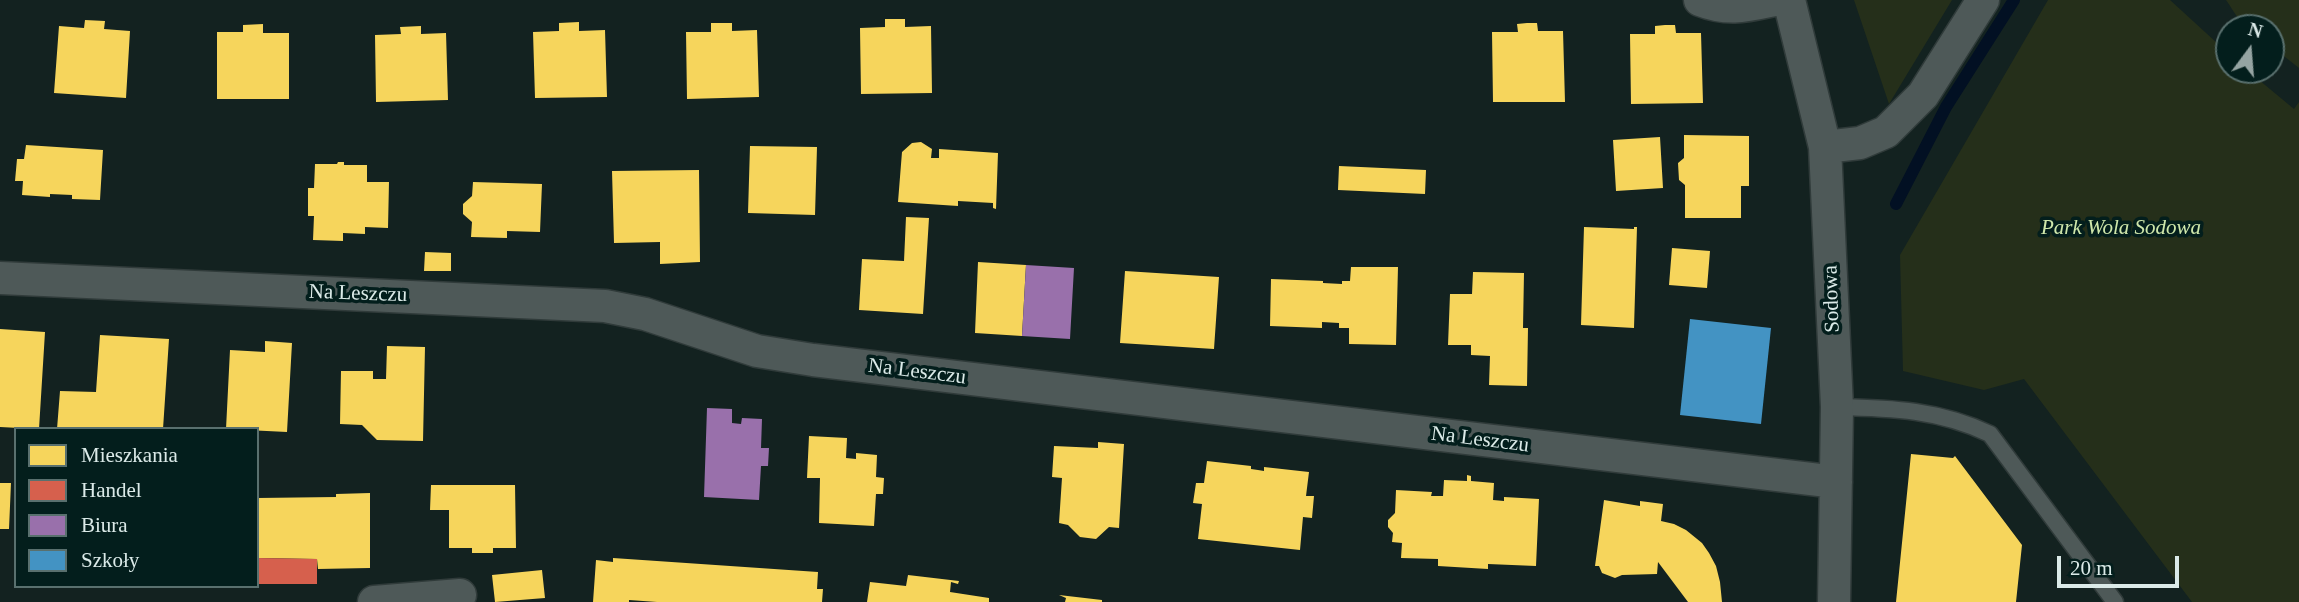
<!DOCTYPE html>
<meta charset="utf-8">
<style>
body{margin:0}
#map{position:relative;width:2299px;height:602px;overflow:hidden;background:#132220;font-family:"Times New Roman",serif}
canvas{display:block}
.legend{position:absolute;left:14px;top:427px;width:245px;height:161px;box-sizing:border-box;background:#031e1c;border:2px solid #59706e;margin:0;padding:9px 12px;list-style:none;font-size:21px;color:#dbeae8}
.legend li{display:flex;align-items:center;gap:14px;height:35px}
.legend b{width:35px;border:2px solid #59706e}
.north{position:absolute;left:2215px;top:14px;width:70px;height:70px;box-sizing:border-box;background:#031e1c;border:2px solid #59706e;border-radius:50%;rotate:16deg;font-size:19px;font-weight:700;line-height:28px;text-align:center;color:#dbeae8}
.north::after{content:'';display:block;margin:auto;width:24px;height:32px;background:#95a4a2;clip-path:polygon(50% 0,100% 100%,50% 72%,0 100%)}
.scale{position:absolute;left:2057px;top:556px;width:122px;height:32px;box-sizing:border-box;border:4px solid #dbeae8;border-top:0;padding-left:9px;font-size:21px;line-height:24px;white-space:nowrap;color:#dbeae8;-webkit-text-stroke:5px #031e1c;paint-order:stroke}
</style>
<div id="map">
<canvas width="2299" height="602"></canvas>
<ul class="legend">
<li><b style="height:19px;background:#f6d55c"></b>Mieszkania</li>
<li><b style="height:19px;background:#d6604d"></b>Handel</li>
<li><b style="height:19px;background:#9970ab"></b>Biura</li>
<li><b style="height:19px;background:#4393c3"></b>Szkoły</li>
</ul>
<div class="north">N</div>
<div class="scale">20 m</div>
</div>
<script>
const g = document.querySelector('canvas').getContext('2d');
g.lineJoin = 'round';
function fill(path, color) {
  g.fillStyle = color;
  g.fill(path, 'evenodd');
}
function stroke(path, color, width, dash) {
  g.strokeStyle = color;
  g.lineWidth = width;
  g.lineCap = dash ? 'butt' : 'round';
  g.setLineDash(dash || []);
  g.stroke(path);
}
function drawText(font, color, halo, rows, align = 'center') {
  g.font = font + ' "Times New Roman",serif';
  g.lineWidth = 7;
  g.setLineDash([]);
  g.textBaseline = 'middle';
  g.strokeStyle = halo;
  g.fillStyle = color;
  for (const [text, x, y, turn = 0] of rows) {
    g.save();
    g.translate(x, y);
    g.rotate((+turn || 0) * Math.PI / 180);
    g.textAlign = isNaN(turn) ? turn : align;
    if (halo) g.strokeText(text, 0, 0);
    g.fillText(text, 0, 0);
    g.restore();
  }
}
fill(new Path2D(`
 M 1854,0 L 1952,0 L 1889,104 Z
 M 2048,0 L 2170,0 L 2229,54 L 2229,70 L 2247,70 L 2294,109 L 2299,102 L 2299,602 L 2192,602 L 2024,379 L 1984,390 L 1903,371 L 1900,255 Z
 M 2226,0 L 2299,0 L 2299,68 L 2271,46 L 2271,28 C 2239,28 2244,26 2226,0 Z`), '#252f1a');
fill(new Path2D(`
 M 885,19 L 905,19 L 905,27 L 931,26 L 932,93 L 861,94 L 860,28 L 885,27 Z
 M 85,20 L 105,21 L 104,29 L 130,31 L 126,98 L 54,93 L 59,26 L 84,28 Z
 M 579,22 L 579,31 L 605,30 L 607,97 L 535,98 L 533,32 L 559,31 L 559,23 Z
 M 711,23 L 732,23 L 732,31 L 757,30 L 759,97 L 687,99 L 686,32 L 711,32 Z
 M 1527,23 L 1537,23 L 1538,31 L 1563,31 L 1565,102 L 1493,102 L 1492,32 L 1518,32 L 1517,24 Z
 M 263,24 L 263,33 L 289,33 L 289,99 L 217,99 L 217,32 L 243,32 L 243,25 Z
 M 1665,25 L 1675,25 L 1676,33 L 1701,33 L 1703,103 L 1631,104 L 1630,34 L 1655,34 L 1655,26 Z
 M 421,26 L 421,34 L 446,33 L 448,100 L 376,102 L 375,35 L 401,34 L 400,27 Z
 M 1684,135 L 1749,136 L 1749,186 L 1741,186 L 1741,218 L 1685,218 L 1685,185 L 1679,180 L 1678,163 L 1684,158 Z
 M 1660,137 L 1663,188 L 1616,191 L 1613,140 Z
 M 921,142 L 932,149 L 931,158 L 939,158 L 939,149 L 998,153 L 996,209 L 993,208 L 993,203 L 958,201 L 958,206 L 898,202 L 902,152 L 912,143 Z
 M 26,145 L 103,150 L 100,200 L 72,199 L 72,195 L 50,194 L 50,197 L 22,195 L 23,181 L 15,181 L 17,159 L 24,159 Z
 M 750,146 L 817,147 L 815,215 L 748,213 Z
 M 338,162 L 344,162 L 344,165 L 367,165 L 367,182 L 389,182 L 388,228 L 365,227 L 365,234 L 343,233 L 343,241 L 313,240 L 314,216 L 308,216 L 308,188 L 314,188 L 315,164 L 337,164 Z
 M 1339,166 L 1426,170 L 1425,194 L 1338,190 Z
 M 699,170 L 700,262 L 660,264 L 660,242 L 614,243 L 612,171 Z
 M 473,182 L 542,184 L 540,232 L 507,231 L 507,238 L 471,237 L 472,222 L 463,214 L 463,204 L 472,196 Z
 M 906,217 L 929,218 L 923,314 L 859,310 L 862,259 L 904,261 Z
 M 1584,227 L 1634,229 L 1634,227 L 1637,227 L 1634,328 L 1581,325 Z
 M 1672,248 L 1710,251 L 1707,288 L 1669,285 Z
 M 425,252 L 451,253 L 451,271 L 424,271 Z
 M 978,262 L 1026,265 L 1022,336 L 975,333 Z
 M 1351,267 L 1398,267 L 1396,345 L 1349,344 L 1349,328 L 1339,328 L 1339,323 L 1322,322 L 1322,328 L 1270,326 L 1271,279 L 1323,281 L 1323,283 L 1342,284 L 1342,281 L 1350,281 Z
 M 1125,271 L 1219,277 L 1214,349 L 1120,343 Z
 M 1473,272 L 1524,273 L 1523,328 L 1528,328 L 1527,386 L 1489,385 L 1490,356 L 1471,355 L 1471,345 L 1448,345 L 1450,294 L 1472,294 Z
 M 0,329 L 45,332 L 39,429 L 0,427 Z
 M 100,335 L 169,339 L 163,429 L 57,429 L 60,391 L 96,392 Z
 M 265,341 L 292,343 L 287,432 L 226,429 L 230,350 L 265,352 Z
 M 387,346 L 425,347 L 423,441 L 377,440 L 362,425 L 340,424 L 341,371 L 373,371 L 373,379 L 386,379 Z
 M 809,436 L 847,438 L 846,458 L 856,459 L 856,453 L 877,455 L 876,477 L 884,478 L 883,494 L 876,494 L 874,526 L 819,523 L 820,478 L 807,478 Z
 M 1098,442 L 1124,444 L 1119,528 L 1109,527 L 1096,539 L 1080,537 L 1068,525 L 1059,523 L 1062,478 L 1052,477 L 1054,446 L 1098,448 Z
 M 1911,454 L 1953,458 L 1955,456 L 2022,545 L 2016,602 L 1896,602 Z
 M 1207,461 L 1251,466 L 1251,469 L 1258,470 L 1264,471 L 1264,467 L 1309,472 L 1306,496 L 1314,496 L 1312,518 L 1303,517 L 1300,550 L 1198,539 L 1202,504 L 1193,503 L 1196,483 L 1204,483 Z
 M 1467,475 L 1471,476 L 1471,481 L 1494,483 L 1493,500 L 1504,501 L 1504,497 L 1539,499 L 1536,566 L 1488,564 L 1488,569 L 1438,566 L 1438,559 L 1401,558 L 1402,543 L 1392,542 L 1393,533 L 1388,527 L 1388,520 L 1395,513 L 1396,490 L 1432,492 L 1431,496 L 1443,496 L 1444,480 L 1467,481 Z
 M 0,483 L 11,483 L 9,529 L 0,529 Z
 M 431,485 L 515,485 L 516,548 L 493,548 L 493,553 L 472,553 L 472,548 L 449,548 L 449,510 L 430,510 Z
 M 370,493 L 370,568 L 318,569 L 317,559 L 257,558 L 257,498 L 336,497 L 336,494 Z
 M 1604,500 L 1640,506 L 1640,501 L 1663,504 L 1661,521 L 1674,524 L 1686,530 L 1702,543 L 1709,553 L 1716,566 L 1720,582 L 1722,602 L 1688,602 L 1658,562 L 1657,574 L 1622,575 L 1615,578 L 1602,573 L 1599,566 L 1595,566 Z
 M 613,558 L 818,572 L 817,589 L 823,589 L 822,602 L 657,602 L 629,600 L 629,602 L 593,602 L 596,560 L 613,562 Z
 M 542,570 L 545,598 L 495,602 L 492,575 Z
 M 908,575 L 959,581 L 958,584 L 951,582 L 950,592 L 989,598 L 989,602 L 867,602 L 870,582 L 906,586 Z
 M 1059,595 L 1102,600 L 1102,602 L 1065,602 L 1066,598 Z`), '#f6d55c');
fill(new Path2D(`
 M 257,558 L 317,559 L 317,584 L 257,584 Z`), '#d6604d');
fill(new Path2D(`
 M 1026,265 L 1074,268 L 1070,339 L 1022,336 Z
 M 707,408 L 732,409 L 732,423 L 741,424 L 742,418 L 762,419 L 761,448 L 769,448 L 768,466 L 761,466 L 759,500 L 704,497 Z`), '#9970ab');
fill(new Path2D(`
 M 1690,319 L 1771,328 L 1761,424 L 1680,415 Z`), '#4393c3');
stroke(new Path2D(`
 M 1896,204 L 1946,107 L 2014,0`), '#021023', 12);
const service = new Path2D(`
 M 1837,407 C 1892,408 1940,410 1990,434 L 2115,602`);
const minor = new Path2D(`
 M 1700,0 C 1728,11 1746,6 1774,0
 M 1789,0 L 1825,147 L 1837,407 L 1834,602
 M 1825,147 L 1860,143 L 1886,132 L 1923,95 L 1983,0
 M 0,278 L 605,306 L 645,314 L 757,351 L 813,360 L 1836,482
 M 374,602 L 460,595`);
stroke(service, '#303b3a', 19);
stroke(minor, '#303b3a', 35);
stroke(service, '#4e5958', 16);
stroke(minor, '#4e5958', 32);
drawText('italic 21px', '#cfe7ab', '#031e1c', [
 ["Park Wola Sodowa",2121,228]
]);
drawText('21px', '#dbeae8', '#031e1c', [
 ["Na Leszczu",358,294,2],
 ["Sodowa",1832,299,-92],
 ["Na Leszczu",917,372,7],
 ["Na Leszczu",1480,440,7]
]);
</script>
